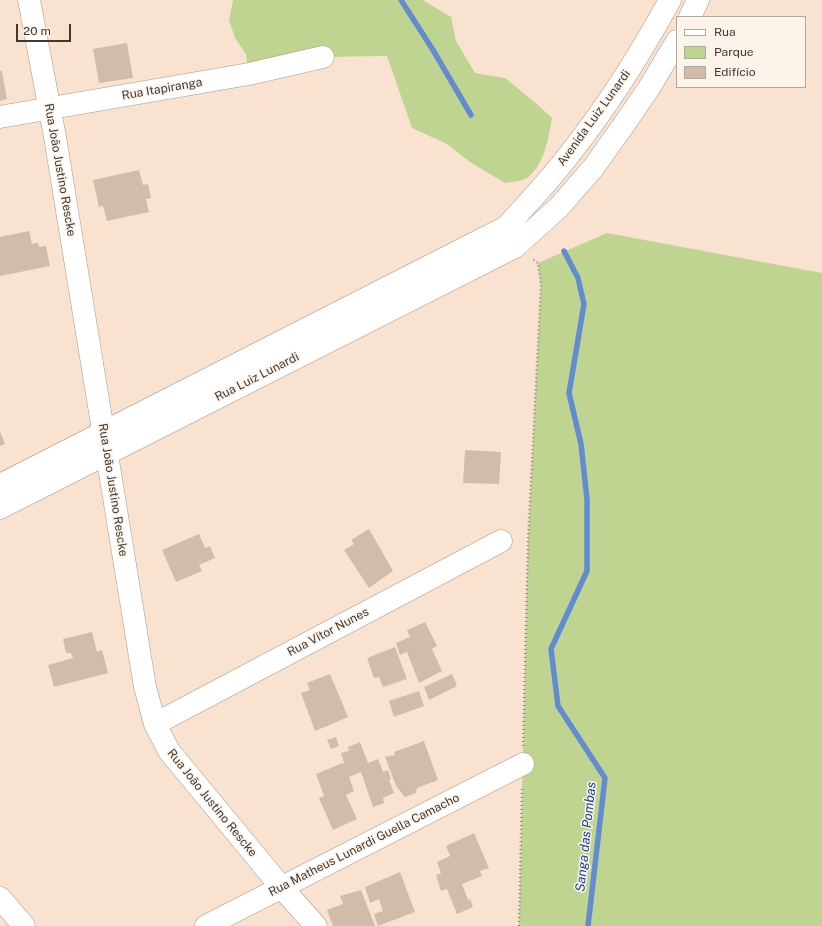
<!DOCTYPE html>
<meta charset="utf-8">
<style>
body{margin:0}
#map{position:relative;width:822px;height:926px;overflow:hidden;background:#f9e3d0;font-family:"Public Sans",sans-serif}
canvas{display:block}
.legend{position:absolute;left:676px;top:16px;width:130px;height:72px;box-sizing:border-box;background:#fcf3eb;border:1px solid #b1a8a1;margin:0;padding:5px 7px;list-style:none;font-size:12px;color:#413831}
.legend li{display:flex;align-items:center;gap:8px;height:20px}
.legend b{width:20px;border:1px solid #b1a8a1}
.scale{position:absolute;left:16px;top:24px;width:55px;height:18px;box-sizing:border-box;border:2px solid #413831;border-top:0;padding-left:5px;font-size:12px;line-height:14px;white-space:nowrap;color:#413831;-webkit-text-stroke:3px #fcf3eb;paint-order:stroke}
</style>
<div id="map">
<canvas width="822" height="926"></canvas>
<ul class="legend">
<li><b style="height:5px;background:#fff"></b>Rua</li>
<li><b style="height:11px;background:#c0d492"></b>Parque</li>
<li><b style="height:11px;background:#d0bca9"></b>Edifício</li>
</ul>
<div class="scale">20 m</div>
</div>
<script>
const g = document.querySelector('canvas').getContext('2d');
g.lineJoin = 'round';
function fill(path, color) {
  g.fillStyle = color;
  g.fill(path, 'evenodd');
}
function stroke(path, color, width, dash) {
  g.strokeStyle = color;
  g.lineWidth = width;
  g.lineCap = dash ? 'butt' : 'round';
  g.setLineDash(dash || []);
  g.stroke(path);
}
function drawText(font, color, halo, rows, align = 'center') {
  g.font = font + ' "Public Sans",sans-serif';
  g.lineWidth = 3;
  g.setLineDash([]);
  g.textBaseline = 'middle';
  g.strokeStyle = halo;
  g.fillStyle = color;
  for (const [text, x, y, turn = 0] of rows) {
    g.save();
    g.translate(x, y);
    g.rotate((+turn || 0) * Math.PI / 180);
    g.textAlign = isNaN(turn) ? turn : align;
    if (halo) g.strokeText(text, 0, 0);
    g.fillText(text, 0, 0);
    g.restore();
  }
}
fill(new Path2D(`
 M 233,0 L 423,0 L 451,17 L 456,41 L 475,73 L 505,78 L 538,105 L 552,118 C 548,139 545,164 527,178 C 522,181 512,182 505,183 L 470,162 L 447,144 L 412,128 L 387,56 L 323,57 L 249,74 L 246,54 L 235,38 L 229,20 Z
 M 607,233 L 822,273 L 822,926 L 519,926 L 528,540 L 541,286 L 538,263 Z`), '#c0d492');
stroke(new Path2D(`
 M 401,0 L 433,50 L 471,115
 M 564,251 L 578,278 L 584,304 L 569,393 L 581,444 L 587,499 L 587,571 L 551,649 L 558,706 L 605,778 L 588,926`), '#628bd0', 5.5);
fill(new Path2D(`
 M 127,43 L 133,78 L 99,83 L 93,49 Z
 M 0,71 L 2,71 L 7,99 L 0,101 Z
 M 139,170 L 143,185 L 148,184 L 151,198 L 146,199 L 149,212 L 107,221 L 103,206 L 99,207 L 93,180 Z
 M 29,231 L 32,244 L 38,243 L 39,247 L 46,246 L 50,266 L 0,276 L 0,237 Z
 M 0,431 L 5,444 L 0,446 Z
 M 465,450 L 501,452 L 499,484 L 463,483 Z
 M 369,529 L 393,571 L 369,588 L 344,550 L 354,544 L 351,540 Z
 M 199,534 L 205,548 L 210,546 L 215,558 L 199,565 L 202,571 L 176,582 L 162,550 Z
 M 425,622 L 437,646 L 432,649 L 442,671 L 419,683 L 407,652 L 400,655 L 396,643 L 410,637 L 407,630 Z
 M 92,632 L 97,652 L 102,650 L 108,673 L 54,687 L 48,665 L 73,658 L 71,653 L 66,653 L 63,639 Z
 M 395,647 L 407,679 L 383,687 L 379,677 L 374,678 L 367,658 Z
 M 330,674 L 348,717 L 315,731 L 301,693 L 310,690 L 307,683 Z
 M 452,674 L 457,686 L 429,700 L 424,687 Z
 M 419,691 L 424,706 L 394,717 L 389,701 Z
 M 336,737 L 339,746 L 331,749 L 327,740 Z
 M 424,741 L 438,780 L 417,788 L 416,793 L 405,797 L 396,786 L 385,757 L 395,755 L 394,752 Z
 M 360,742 L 368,763 L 378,759 L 383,772 L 388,770 L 391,779 L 389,780 L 394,793 L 383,798 L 384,803 L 373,807 L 361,772 L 349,777 L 354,791 L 346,795 L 357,819 L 333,830 L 319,798 L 324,796 L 316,774 L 343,763 L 345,767 L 341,753 L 349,751 L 348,747 Z
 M 474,833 L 489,868 L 480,871 L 482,876 L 462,884 L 468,900 L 470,899 L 473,907 L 457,914 L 447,889 L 441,891 L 436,875 L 441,873 L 437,862 L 450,856 L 446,846 Z
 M 400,872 L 415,912 L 378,926 L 374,914 L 383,911 L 379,899 L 370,903 L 365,887 Z
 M 361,890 L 375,926 L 333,926 L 327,910 L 343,904 L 340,896 Z`), '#d0bca9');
const minor = new Path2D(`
 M 29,0 L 55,137 L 145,687 L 155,724 L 169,751 L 282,888 L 316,926
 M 0,117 L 249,74 L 323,57
 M 155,724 L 501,541
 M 0,898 L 24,926
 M 206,926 L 523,764`);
const tertiary = new Path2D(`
 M 690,17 L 698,0
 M 0,485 L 506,227 C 529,202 552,178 572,151 C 609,104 641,53 670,0
 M 0,508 L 515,247 L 559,207 L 593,168 L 623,126 L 649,88 L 677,41`);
stroke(minor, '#ab9685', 23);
stroke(tertiary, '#ab9685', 23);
stroke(new Path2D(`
 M 523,746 L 528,540 L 541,286 L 538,263 L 532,259
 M 519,926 L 522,787`), '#948579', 2.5, [1, 3]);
stroke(minor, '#fff', 22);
stroke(tertiary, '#fff', 22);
drawText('12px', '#413831', '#fcf3eb', [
 ["Rua Itapiranga",162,89,-10],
 ["Avenida Luiz Lunardi",594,118,-54],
 ["Rua João Justino Rescke",60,170,80],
 ["Rua Luiz Lunardi",257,377,-27],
 ["Rua João Justino Rescke",113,490,81],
 ["Rua Vítor Nunes",328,632,-28],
 ["Rua João Justino Rescke",212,803,51],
 ["Rua Matheus Lunardi Guella Camacho",364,845,-27]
]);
drawText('italic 13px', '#124395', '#fcf3eb', [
 ["Sanga das Pombas",586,837,-84]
]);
</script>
